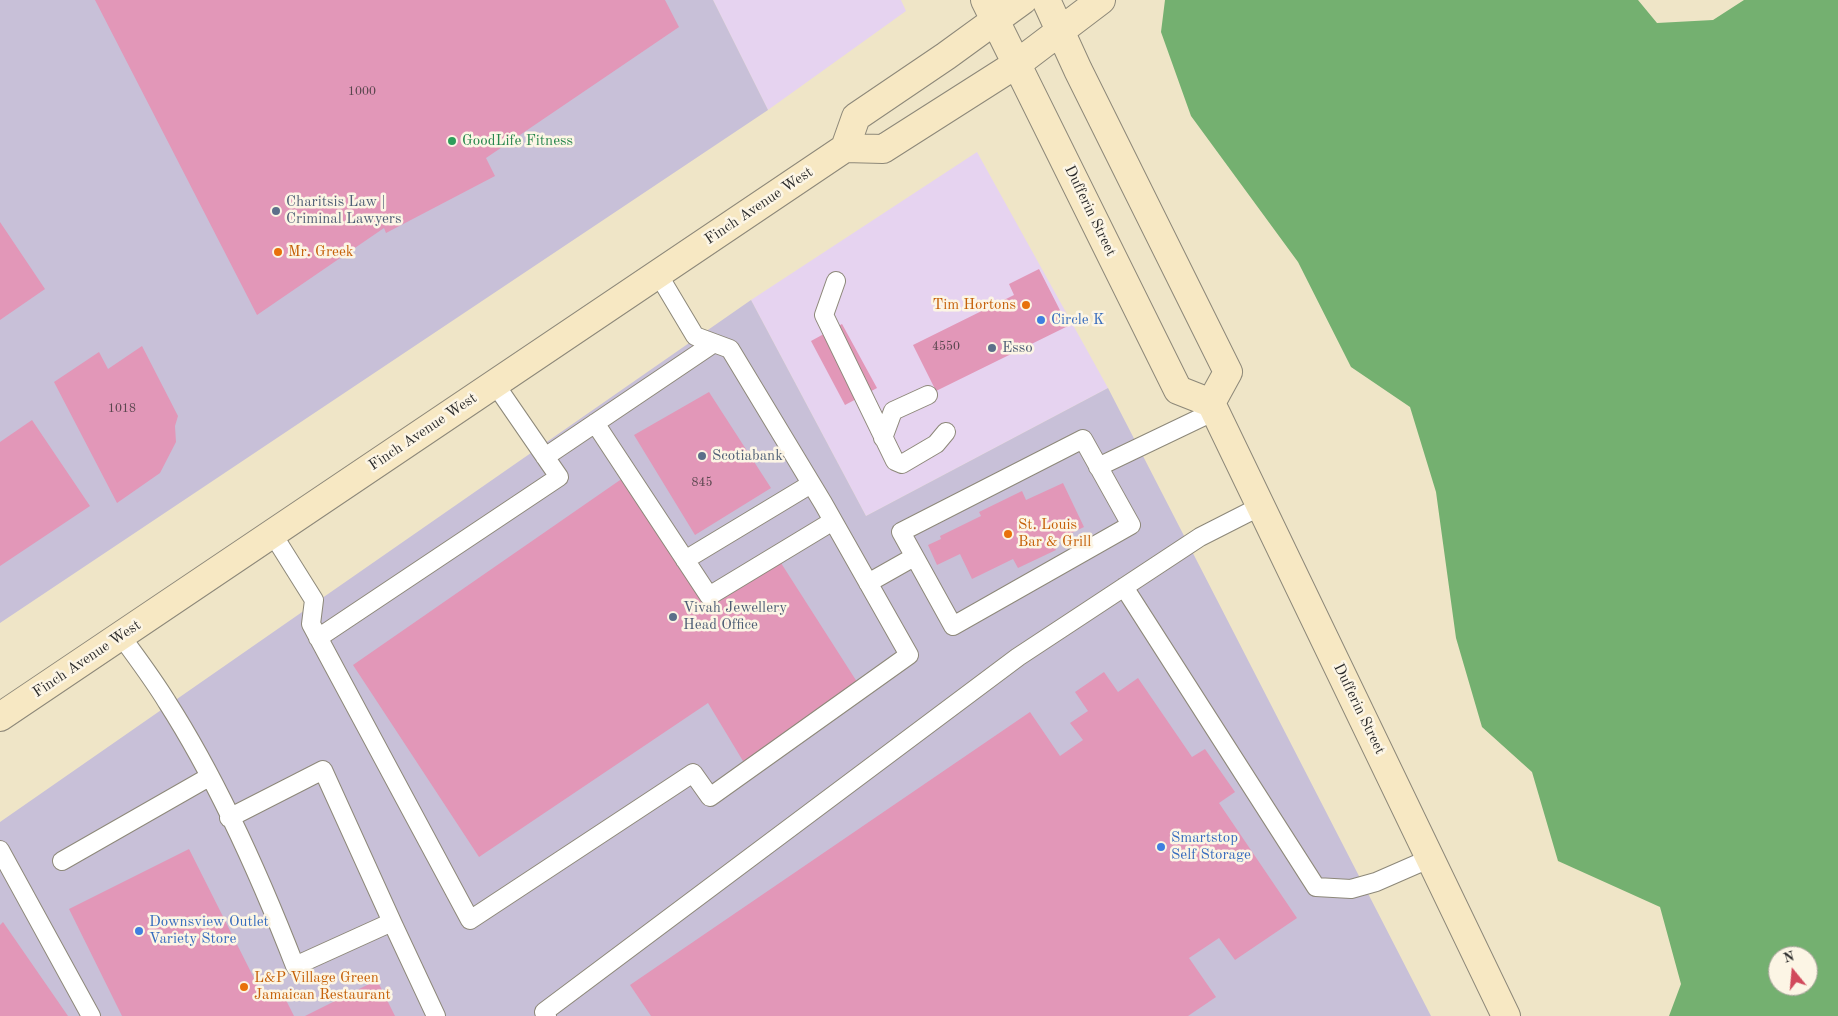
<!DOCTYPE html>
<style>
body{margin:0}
#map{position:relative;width:1838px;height:1016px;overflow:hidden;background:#efe5c7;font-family:"Old Standard TT",serif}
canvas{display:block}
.north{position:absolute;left:1768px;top:946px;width:50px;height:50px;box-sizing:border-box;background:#fcf5e5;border:1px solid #a8a49b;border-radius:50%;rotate:343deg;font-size:14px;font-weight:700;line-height:20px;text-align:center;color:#2b2b2b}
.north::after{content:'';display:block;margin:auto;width:18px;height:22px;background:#d1495b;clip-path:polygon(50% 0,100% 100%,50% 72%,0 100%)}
</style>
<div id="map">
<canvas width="1838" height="1016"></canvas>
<div class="north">N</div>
</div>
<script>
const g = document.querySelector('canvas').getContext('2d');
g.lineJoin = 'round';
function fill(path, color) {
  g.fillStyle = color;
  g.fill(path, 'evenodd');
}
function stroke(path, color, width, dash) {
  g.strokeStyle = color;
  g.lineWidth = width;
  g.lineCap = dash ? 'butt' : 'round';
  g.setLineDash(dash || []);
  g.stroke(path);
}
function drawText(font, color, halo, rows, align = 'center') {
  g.font = font + ' "Old Standard TT",serif';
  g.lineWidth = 5;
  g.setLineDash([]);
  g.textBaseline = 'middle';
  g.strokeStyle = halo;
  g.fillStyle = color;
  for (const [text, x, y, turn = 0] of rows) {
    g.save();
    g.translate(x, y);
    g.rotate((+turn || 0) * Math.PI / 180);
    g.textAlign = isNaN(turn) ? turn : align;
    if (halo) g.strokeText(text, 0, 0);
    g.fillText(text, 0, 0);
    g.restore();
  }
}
fill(new Path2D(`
 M 713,0 L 901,0 L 906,11 L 768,110 Z
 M 977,152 L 1108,388 L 866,516 L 751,300 Z`), '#e6d3f0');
fill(new Path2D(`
 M 0,0 L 713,0 L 768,110 L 0,623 Z
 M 751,300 L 866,516 L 1108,388 L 1431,1016 L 0,1016 L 0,822 Z`), '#c8c0d8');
fill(new Path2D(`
 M 1165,0 L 1638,0 L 1657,23 L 1713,20 L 1744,0 L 1838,0 L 1838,1016 L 1669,1016 L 1681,984 L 1660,907 L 1558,861 L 1532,772 L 1482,727 L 1456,638 L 1436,492 L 1410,407 L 1351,367 L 1298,262 L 1191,116 L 1161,32 ZM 1778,956 L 1808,956 L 1808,986 L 1778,986 Z`), '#74b070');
fill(new Path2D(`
 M 95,0 L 665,0 L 679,27 L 486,158 L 495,176 L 386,233 L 384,228 L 257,315 Z
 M 0,222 L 45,289 L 0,320 Z
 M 1039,269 L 1068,326 L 936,391 L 913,345 L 1014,295 L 1009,284 Z
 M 842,324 L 877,388 L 845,405 L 811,341 Z
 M 142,346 L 178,416 L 175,426 L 176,442 L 160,473 L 117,503 L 54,382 L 99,352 L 108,369 Z
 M 709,392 L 771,488 L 695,535 L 634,435 Z
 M 32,420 L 90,506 L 0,566 L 0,442 Z
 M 623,478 L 708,608 L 781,563 L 859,685 L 746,766 L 708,703 L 479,857 L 353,665 Z
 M 1063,483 L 1084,527 L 1053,542 L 1056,550 L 1018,568 L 1013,559 L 972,579 L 960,554 L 937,565 L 928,545 L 941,539 L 940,536 L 981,516 L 979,512 L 1022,491 L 1026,500 Z
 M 1104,672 L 1118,692 L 1138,678 L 1192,757 L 1205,749 L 1235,792 L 1219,803 L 1297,918 L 1235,960 L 1219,938 L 1189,958 L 1216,997 L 1188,1016 L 651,1016 L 630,985 L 1030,712 L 1060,756 L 1083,740 L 1070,723 L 1088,711 L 1075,692 Z
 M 189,849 L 265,1000 L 282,992 L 294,1016 L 122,1016 L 69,909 Z
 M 3,922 L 68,1016 L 0,1016 L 0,925 Z
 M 377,980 L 395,1016 L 305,1016 Z`), '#e297b8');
const service = new Path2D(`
 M 836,281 L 824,315 L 895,461 L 902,464 L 936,444 L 946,432
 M 595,423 L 709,596 L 833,521
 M 883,438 L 893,411 L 928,395
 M 1083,439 L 1131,525 L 953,626 L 901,532 Z
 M 545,457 L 714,343
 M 1098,467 L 1215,411
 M 272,533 L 314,600 L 311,624 L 470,920 L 693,773 L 710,797 L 909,655 L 823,503 L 730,349 L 695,336 L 658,274
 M 685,560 L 811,484
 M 868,583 L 914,557
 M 1124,587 L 1316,887 L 1351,889 L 1376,882 L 1431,858
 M 121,636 C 137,658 153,679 167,702 C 219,783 260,876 295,966 L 392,922 L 436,1016
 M 318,638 L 559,477 L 495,384
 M 229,818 L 323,770 L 392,922
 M 0,850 L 91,1016
 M 62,861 L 209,777
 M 547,1016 L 544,1012 L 1018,657 L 1200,537 L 1261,506`);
const secondary = new Path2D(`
 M 985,0 L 1178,390 L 1211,403 L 1506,1016
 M 1046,0 L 1078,70 L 1228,372 L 1211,403
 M 845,148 L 856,117 L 946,56 L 1023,0
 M 0,717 L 845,148 L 883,149 L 1018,63 L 1101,0`);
stroke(service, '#8d8879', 20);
stroke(secondary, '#8d8879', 30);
stroke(service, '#fff', 18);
stroke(secondary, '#f7e8c3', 28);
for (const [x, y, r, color] of [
 [452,141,5,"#2e9e5b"],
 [276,211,5,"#5c6f8a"],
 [278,252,5,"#e8710a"],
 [1026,305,5,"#e8710a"],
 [1041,320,5,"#3f7fe0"],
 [992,348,5,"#5c6f8a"],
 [702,456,5,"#5c6f8a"],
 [1008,534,5,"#e8710a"],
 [673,617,5,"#5c6f8a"],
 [1161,847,5,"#3f7fe0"],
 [139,931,5,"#3f7fe0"],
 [244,987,5,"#e8710a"]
]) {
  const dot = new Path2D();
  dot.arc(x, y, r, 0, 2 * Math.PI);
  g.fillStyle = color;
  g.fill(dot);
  stroke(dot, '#fcf5e5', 2);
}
drawText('12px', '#59464e', null, [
 ["1000",362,92],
 ["4550",946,347],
 ["1018",122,409],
 ["845",702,483]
]);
drawText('15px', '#27864d', '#fcf5e5', [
 ["GoodLife Fitness",462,141]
], 'left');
drawText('15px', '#4e5e75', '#fcf5e5', [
 ["Charitsis Law |",286,202],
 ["Criminal Lawyers",286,219],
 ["Esso",1002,348],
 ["Scotiabank",712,456],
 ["Vivah Jewellery",683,608],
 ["Head Office",683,625]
], 'left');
drawText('15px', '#2b2b2b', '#fcf5e5', [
 ["Finch Avenue West",759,206,-34],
 ["Dufferin Street",1090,211,64],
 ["Finch Avenue West",423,432,-34],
 ["Finch Avenue West",87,659,-34],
 ["Dufferin Street",1359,709,64]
]);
drawText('15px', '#c56008', '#fcf5e5', [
 ["Mr. Greek",288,252],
 ["Tim Hortons",1016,305,"right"],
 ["St. Louis",1018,525],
 ["Bar & Grill",1018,542],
 ["L&P Village Green",254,978],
 ["Jamaican Restaurant",254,995]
], 'left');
drawText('15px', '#366cbe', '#fcf5e5', [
 ["Circle K",1051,320],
 ["Smartstop",1171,838],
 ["Self Storage",1171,855],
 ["Downsview Outlet",149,922],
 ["Variety Store",149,939]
], 'left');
</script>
